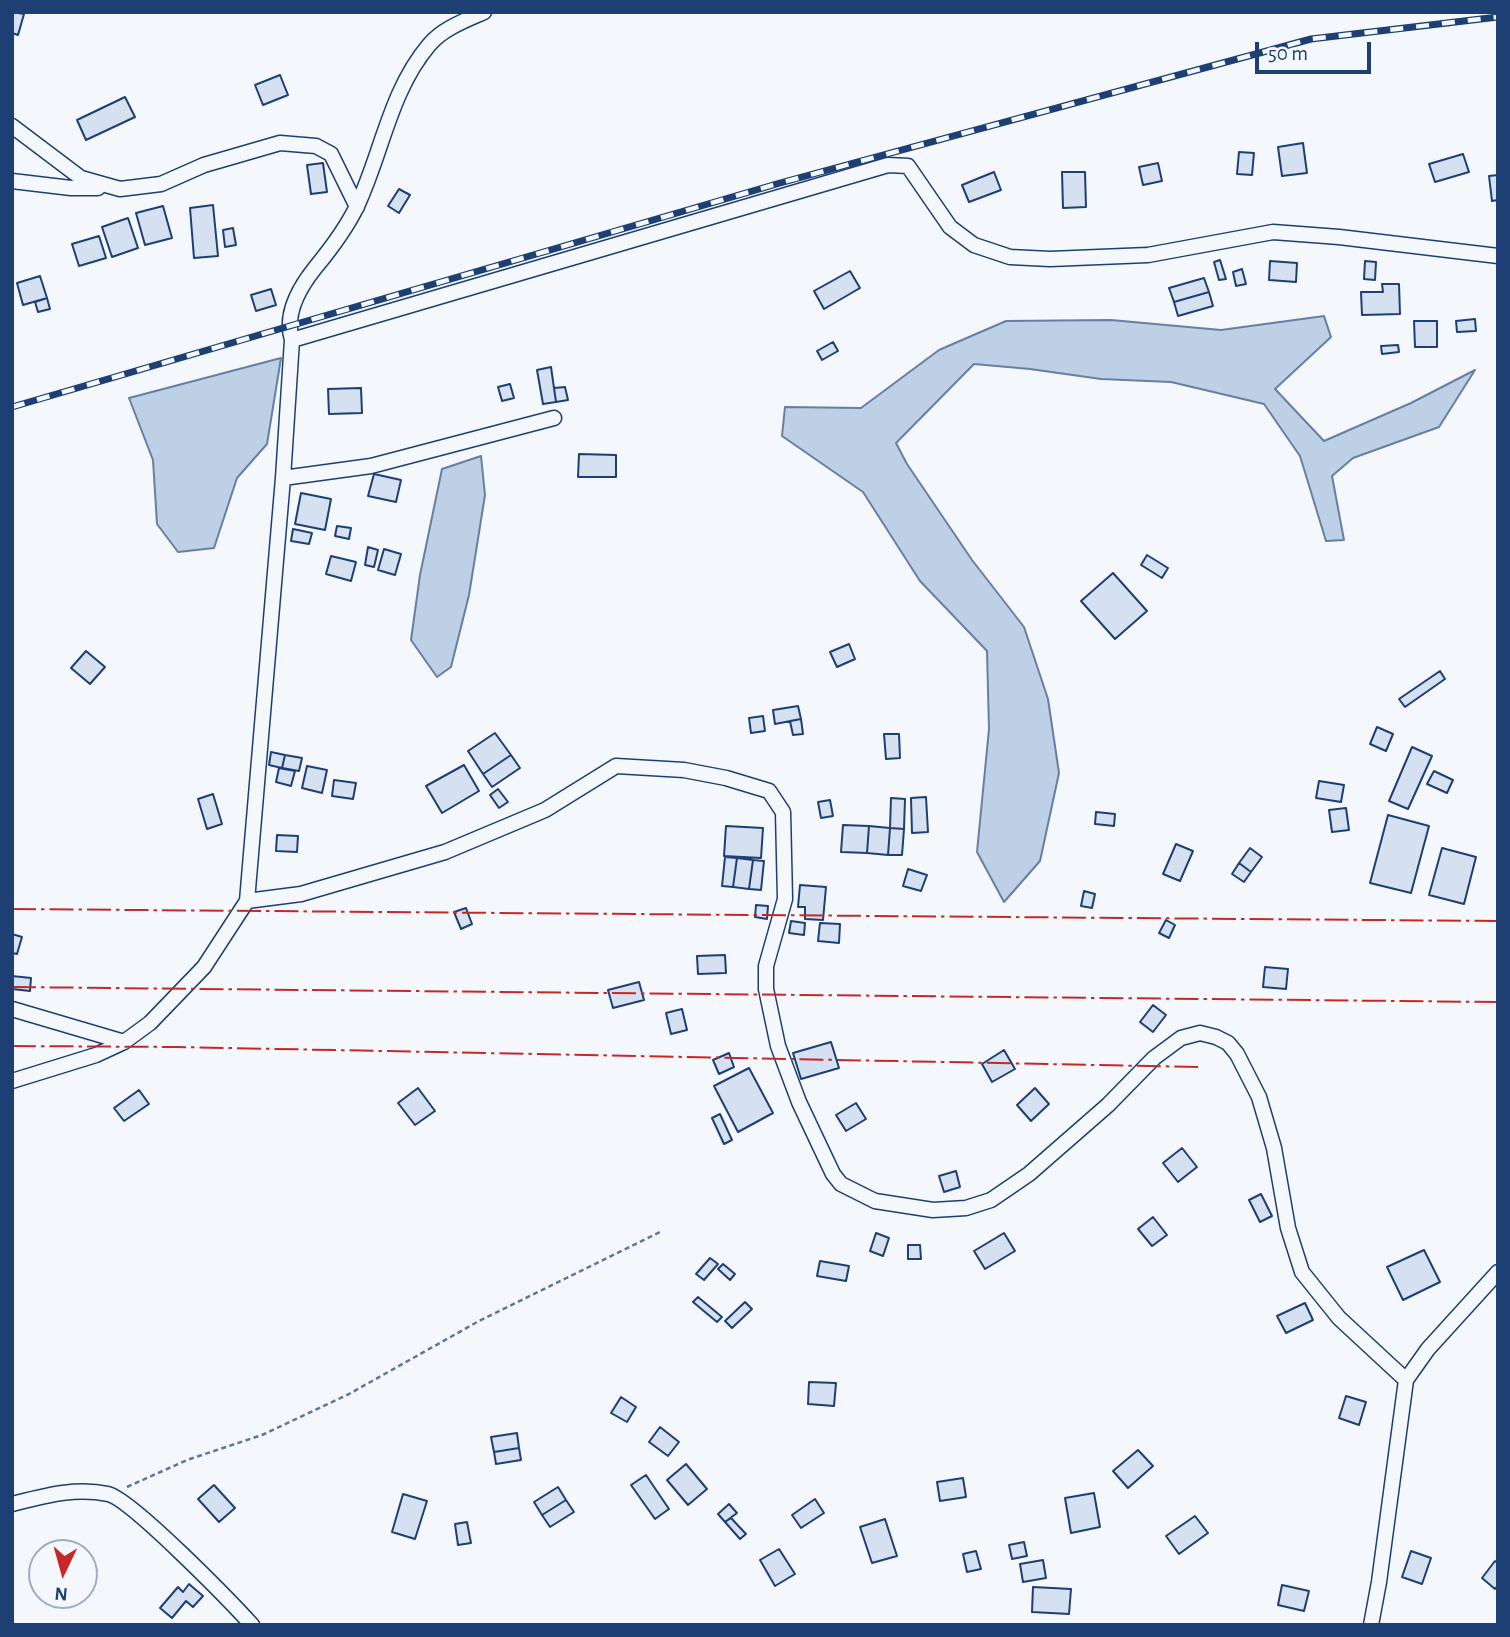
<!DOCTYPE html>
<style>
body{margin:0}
#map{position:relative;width:1510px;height:1637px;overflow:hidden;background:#f4f7fb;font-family:"Alegreya Sans",sans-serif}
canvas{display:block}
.frame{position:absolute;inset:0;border:14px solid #1d3f73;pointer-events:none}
.north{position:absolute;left:28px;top:1539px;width:70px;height:70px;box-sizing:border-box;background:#f4f7fb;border:2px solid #9eadc5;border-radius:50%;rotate:185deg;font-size:19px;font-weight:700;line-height:28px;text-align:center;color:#1d3f73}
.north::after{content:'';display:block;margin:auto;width:24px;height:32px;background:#c62828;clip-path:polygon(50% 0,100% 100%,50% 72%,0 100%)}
.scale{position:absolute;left:1255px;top:42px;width:116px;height:32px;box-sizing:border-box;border:4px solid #1d3f73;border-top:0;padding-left:9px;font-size:21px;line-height:24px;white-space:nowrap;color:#1d3f73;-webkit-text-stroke:5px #f4f7fb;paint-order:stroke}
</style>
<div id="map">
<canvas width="1510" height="1637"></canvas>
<div class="frame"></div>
<div class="north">N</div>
<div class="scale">50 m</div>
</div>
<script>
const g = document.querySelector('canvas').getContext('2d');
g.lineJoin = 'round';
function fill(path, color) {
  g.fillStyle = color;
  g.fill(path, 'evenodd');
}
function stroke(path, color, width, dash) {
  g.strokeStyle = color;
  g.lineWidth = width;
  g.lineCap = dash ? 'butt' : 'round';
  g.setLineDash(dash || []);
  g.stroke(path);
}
const water = new Path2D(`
 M 1324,316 L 1331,337 L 1275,389 L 1324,441 L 1411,403 L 1475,370 L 1439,427 L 1353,458 L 1332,476 L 1344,540 L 1326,541 L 1300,456 L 1264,404 L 1171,382 L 1101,379 L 1030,369 L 974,364 L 896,443 L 907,464 L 972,560 L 1024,627 L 1048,699 L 1059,773 L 1040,861 L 1004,902 L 977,852 L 989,729 L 987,651 L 920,581 L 863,492 L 782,436 L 785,407 L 861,408 L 939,350 L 1006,321 L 1111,320 L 1221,330 Z
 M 281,358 L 267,444 L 237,478 L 214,548 L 178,552 L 157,524 L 153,460 L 129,398 Z
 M 481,456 L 485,495 L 469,595 L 451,667 L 437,677 L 411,640 L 420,575 L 442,469 Z`);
fill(water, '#bed0e5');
stroke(water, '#687fa3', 2);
const building = new Path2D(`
 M 12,12 L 24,14 L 18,35 L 12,33 Z
 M 280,75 L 288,95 L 263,105 L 255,85 Z
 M 125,97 L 135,117 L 86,140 L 77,120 Z
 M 1303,143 L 1307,173 L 1282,176 L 1278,147 Z
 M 1239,152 L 1254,153 L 1252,175 L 1237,174 Z
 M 1463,154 L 1469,172 L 1435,182 L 1429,164 Z
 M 323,163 L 327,192 L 311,194 L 307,165 Z
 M 1158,163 L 1162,181 L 1143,185 L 1139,167 Z
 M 994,172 L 1001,190 L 969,202 L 962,185 Z
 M 1062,172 L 1085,172 L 1086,207 L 1063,208 Z
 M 1498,175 L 1498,200 L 1492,201 L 1489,176 Z
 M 399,189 L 410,195 L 399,213 L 388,206 Z
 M 213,205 L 218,256 L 194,258 L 190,208 Z
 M 163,206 L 172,238 L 145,245 L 136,213 Z
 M 128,218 L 138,248 L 112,257 L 102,227 Z
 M 233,228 L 236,245 L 225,247 L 223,230 Z
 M 99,236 L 106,258 L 79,266 L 72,244 Z
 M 1220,260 L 1226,279 L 1219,280 L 1214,262 Z
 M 1270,261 L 1297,263 L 1296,282 L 1269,280 Z
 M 1365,261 L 1376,262 L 1375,280 L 1364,279 Z
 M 1242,269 L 1246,284 L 1236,286 L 1233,272 Z
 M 850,271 L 860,288 L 824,309 L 814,291 Z
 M 40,276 L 47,298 L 23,305 L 17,283 Z
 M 1204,278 L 1209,292 L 1174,302 L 1169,288 Z
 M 1382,284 L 1399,284 L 1400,314 L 1362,315 L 1361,292 L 1383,292 Z
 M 271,289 L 276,305 L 256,311 L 251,295 Z
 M 1209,292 L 1213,306 L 1178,316 L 1174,302 Z
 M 47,298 L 50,309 L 38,312 L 35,302 Z
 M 1475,319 L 1476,331 L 1457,332 L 1456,321 Z
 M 1414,321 L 1437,321 L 1437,347 L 1415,347 Z
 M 833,342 L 838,351 L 822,360 L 817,351 Z
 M 1398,345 L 1399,352 L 1382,354 L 1381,346 Z
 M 551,367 L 556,402 L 543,404 L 537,370 Z
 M 510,384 L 514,398 L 502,401 L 498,387 Z
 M 565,387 L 568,400 L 556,402 L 554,388 Z
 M 361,388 L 362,413 L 329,414 L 328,389 Z
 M 579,454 L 616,455 L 616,477 L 578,477 Z
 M 374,474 L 401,480 L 396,502 L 368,496 Z
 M 301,493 L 331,499 L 325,530 L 295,524 Z
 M 337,526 L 351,528 L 349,539 L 335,536 Z
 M 293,529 L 312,533 L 309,544 L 291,541 Z
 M 368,547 L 378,550 L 374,567 L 365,565 Z
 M 384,549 L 401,554 L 395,575 L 378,570 Z
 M 1147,555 L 1168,568 L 1162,578 L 1141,565 Z
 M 331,556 L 356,562 L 351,581 L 326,574 Z
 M 1113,573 L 1147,611 L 1115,639 L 1081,601 Z
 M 849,644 L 855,659 L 837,667 L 830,652 Z
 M 86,651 L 105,667 L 90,684 L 71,668 Z
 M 1440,671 L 1445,679 L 1405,707 L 1399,699 Z
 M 798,706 L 801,719 L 775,724 L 773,710 Z
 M 763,716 L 765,731 L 751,733 L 749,718 Z
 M 801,719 L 803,734 L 793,735 L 790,721 Z
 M 1377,727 L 1393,734 L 1386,751 L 1370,744 Z
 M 495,733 L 511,755 L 483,774 L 468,751 Z
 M 884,734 L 899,734 L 900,758 L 886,759 Z
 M 1412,747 L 1432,756 L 1408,809 L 1389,801 Z
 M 271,752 L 285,755 L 282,768 L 269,765 Z
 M 285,755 L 302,758 L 299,771 L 282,768 Z
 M 511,755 L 520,768 L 492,787 L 483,774 Z
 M 464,765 L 479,791 L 442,813 L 426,786 Z
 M 307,766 L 327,770 L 322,793 L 302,788 Z
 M 279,768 L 295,771 L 291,786 L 276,782 Z
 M 1434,771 L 1453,780 L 1447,793 L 1427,784 Z
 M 334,780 L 356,783 L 353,799 L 332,796 Z
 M 1319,781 L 1344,785 L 1341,802 L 1316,798 Z
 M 498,789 L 508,802 L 499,808 L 490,795 Z
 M 213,794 L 222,824 L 207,829 L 198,799 Z
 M 926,797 L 928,832 L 912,833 L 911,798 Z
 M 891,798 L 905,799 L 904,829 L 890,828 Z
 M 830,800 L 833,816 L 821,818 L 818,802 Z
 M 1346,808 L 1349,830 L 1332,832 L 1329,810 Z
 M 1096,812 L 1115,814 L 1114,826 L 1095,824 Z
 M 1388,815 L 1429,826 L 1411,893 L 1370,883 Z
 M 843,825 L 869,826 L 867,853 L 841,852 Z
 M 726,826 L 763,828 L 761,858 L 724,856 Z
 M 869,826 L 890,828 L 888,855 L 867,853 Z
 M 890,828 L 904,829 L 902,855 L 888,855 Z
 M 277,835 L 298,836 L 297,852 L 276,851 Z
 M 1176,844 L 1193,851 L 1180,881 L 1163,874 Z
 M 1250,848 L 1262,857 L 1251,872 L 1239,863 Z
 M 1442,848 L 1476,857 L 1464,904 L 1429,895 Z
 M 725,857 L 737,858 L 733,887 L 722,886 Z
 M 737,858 L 753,860 L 749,889 L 733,887 Z
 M 753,860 L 764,861 L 761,890 L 749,889 Z
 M 1239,863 L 1251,872 L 1244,882 L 1232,874 Z
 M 908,869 L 927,875 L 921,891 L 903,886 Z
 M 800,885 L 826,887 L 823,920 L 805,919 L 805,907 L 798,907 Z
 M 1084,891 L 1095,894 L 1092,908 L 1081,906 Z
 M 756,905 L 768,906 L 767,919 L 755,917 Z
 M 466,908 L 472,924 L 461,929 L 454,912 Z
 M 1166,920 L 1175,925 L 1169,938 L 1159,933 Z
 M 791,921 L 805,923 L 804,935 L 789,933 Z
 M 820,923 L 840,924 L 839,943 L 818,941 Z
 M 12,934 L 22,937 L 17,954 L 12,953 Z
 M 725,955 L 726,973 L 698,974 L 697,956 Z
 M 1265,967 L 1288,969 L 1286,989 L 1263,987 Z
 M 12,976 L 31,978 L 30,991 L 12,989 Z
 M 639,982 L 644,1000 L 613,1008 L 608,990 Z
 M 1153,1005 L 1166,1015 L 1153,1032 L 1140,1022 Z
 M 682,1009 L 687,1030 L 671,1034 L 666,1013 Z
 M 831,1042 L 839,1068 L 801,1079 L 793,1053 Z
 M 1004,1050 L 1015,1069 L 992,1082 L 982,1064 Z
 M 729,1053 L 734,1067 L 719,1074 L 713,1060 Z
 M 749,1068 L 773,1113 L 738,1132 L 714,1086 Z
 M 418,1088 L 435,1111 L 415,1125 L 398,1103 Z
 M 1035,1088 L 1049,1104 L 1031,1121 L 1017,1105 Z
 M 139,1090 L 149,1104 L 124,1121 L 114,1108 Z
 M 856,1103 L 866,1119 L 846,1131 L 836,1115 Z
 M 720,1114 L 732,1140 L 724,1144 L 712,1118 Z
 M 1182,1148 L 1197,1167 L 1178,1182 L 1163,1163 Z
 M 956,1171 L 960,1187 L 944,1192 L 939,1176 Z
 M 1261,1194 L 1272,1216 L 1260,1222 L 1249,1200 Z
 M 1153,1217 L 1167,1235 L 1152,1246 L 1138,1229 Z
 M 876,1233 L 889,1238 L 883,1256 L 870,1251 Z
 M 1004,1233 L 1015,1251 L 985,1269 L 974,1251 Z
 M 908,1245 L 920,1245 L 921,1259 L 908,1259 Z
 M 1424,1250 L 1440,1282 L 1403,1300 L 1387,1267 Z
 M 710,1258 L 718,1264 L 704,1280 L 696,1274 Z
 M 820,1261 L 849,1266 L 846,1281 L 817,1276 Z
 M 723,1264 L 735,1274 L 730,1280 L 718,1269 Z
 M 698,1297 L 722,1317 L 717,1322 L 693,1302 Z
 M 745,1302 L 752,1309 L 732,1328 L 725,1321 Z
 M 1305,1303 L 1313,1320 L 1286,1333 L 1277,1316 Z
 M 809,1382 L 836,1383 L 834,1406 L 808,1404 Z
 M 1346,1396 L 1366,1402 L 1359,1425 L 1339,1418 Z
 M 621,1397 L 636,1407 L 627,1422 L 611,1413 Z
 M 660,1427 L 679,1442 L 668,1456 L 649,1442 Z
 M 517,1433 L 519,1448 L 494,1452 L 491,1437 Z
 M 519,1448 L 521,1460 L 496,1464 L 494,1452 Z
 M 1138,1450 L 1153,1466 L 1128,1488 L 1113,1471 Z
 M 686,1464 L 707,1489 L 688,1505 L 667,1480 Z
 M 646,1475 L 669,1509 L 655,1519 L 631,1485 Z
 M 963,1478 L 966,1497 L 940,1501 L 937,1482 Z
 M 214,1485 L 235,1508 L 219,1522 L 198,1499 Z
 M 558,1487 L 566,1500 L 542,1515 L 534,1502 Z
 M 1094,1493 L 1100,1527 L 1071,1533 L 1065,1498 Z
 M 403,1494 L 427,1501 L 415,1539 L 392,1532 Z
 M 815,1499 L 824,1513 L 801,1528 L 792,1515 Z
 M 566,1500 L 574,1512 L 550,1527 L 542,1515 Z
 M 729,1504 L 737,1513 L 725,1522 L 718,1514 Z
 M 1195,1516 L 1208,1533 L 1179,1554 L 1166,1536 Z
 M 731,1518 L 746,1534 L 740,1539 L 725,1522 Z
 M 885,1519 L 897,1556 L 872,1563 L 860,1527 Z
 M 467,1522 L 471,1543 L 458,1545 L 455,1524 Z
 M 1024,1542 L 1027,1556 L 1012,1559 L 1009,1545 Z
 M 779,1549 L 795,1574 L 775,1586 L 760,1560 Z
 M 976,1551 L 981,1569 L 967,1572 L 963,1554 Z
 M 1411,1551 L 1431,1558 L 1422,1584 L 1402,1577 Z
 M 1043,1560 L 1046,1578 L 1023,1582 L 1020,1564 Z
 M 1495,1561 L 1498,1563 L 1498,1585 L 1495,1589 L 1482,1578 Z
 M 189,1584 L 203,1596 L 193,1607 L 186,1601 L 172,1618 L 160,1608 L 178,1587 L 183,1592 Z
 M 1282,1585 L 1309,1591 L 1304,1611 L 1278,1605 Z
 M 1033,1587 L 1071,1589 L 1069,1614 L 1032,1612 Z`);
fill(building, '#d5e0f0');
stroke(building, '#1d3f73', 2);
const street = new Path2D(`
 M 12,126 L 81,178 L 120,189 L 161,184 L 204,165 L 280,143 L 316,146 L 331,154 L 357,207
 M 12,181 L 71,188 L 98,188
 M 292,340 L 888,165 L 908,166 L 950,227 L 974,245 L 1010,257 L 1050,259 L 1148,255 L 1273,232 L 1339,237 L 1498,256
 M 283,478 L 371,466 L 554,418
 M 247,901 L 301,894 L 445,852 L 545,810 L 616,766 L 684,770 L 726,778 L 769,791 L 783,812 L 785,899 L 766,966 L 766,989 L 778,1046 L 799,1102 L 833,1174 L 841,1184 L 875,1201 L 933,1210 L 966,1208 L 991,1200 L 1029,1174 L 1108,1105 L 1154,1058 L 1181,1038 L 1200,1033 L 1216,1037 L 1228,1043 L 1237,1054 L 1259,1097 L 1274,1148 L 1288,1228 L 1302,1272 L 1339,1318 L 1406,1380 L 1379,1582 L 1371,1625
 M 12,1009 L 124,1042
 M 12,1081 L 96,1055 L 124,1042 L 150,1023 L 204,967 L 247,901 L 283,478 L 292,340 C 284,314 299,288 315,268 C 329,251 348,225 357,206 C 382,153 390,91 429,45 C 442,29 466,20 484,12
 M 1406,1380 L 1428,1349 L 1498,1272
 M 12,1504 C 44,1496 75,1487 108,1494 C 131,1499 231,1602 252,1625`);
stroke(street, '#1d3f73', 17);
stroke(new Path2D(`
 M 127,1487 L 187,1460 L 262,1435 L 349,1394 L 479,1321 L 660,1232`), '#5e769c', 2.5, [5, 3.5]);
stroke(street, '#f4f7fb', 14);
const rail = new Path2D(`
 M 12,407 L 780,183 L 1311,39 L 1498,17`);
stroke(rail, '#1d3f73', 7);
stroke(rail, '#f4f7fb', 4.5, [13]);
stroke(new Path2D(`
 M 12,909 L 1498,921
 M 12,987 L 1498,1002
 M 12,1046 L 178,1047 L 1198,1067`), '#c62828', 2, [24, 5, 3.5, 5]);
</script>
